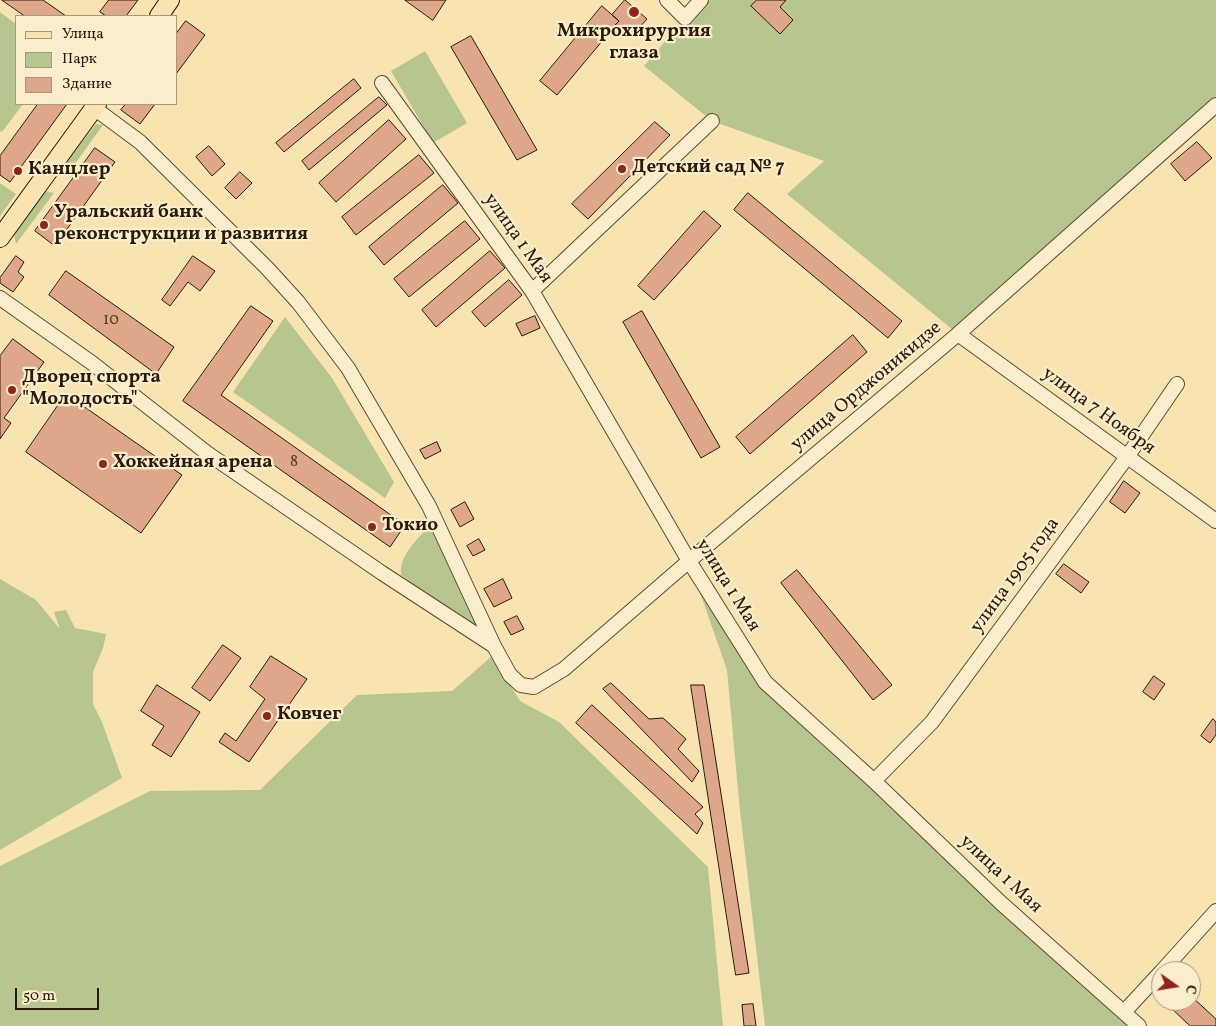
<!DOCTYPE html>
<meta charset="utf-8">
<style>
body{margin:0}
#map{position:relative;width:1216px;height:1026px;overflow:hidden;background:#f7e4b1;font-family:Vollkorn,serif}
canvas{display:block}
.legend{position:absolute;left:15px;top:15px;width:162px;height:90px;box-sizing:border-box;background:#faedcc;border:1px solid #a6997e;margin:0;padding:6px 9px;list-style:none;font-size:15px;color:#291a09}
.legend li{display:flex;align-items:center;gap:10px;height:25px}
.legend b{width:25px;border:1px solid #a6997e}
.north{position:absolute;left:1151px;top:961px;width:50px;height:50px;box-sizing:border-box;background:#faedcc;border:1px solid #a6997e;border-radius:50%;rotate:103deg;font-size:14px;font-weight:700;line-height:20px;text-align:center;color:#291a09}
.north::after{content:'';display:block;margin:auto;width:18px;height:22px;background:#8f2418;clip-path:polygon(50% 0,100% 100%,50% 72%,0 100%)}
.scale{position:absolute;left:15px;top:988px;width:84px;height:22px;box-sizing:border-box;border:2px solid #291a09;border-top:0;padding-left:6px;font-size:15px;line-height:18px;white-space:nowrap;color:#291a09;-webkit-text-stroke:4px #faedcc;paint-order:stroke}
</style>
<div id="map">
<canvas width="1216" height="1026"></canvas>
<ul class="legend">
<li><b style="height:6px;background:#f7e4b1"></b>Улица</li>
<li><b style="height:14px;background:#b7c58f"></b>Парк</li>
<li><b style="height:14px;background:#dfa78a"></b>Здание</li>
</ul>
<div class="north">С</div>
<div class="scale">50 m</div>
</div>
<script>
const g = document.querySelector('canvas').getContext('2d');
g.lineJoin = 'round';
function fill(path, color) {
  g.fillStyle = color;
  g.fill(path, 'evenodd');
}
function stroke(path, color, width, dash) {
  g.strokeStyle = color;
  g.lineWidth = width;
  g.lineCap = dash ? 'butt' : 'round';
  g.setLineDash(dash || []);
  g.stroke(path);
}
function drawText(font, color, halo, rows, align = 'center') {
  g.font = font + ' Vollkorn,serif';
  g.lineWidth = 4.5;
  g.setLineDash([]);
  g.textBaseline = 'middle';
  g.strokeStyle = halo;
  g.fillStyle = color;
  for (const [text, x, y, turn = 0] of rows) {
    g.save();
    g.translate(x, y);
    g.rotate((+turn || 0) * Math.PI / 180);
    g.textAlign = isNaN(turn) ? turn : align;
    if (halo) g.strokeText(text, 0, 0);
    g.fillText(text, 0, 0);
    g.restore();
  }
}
fill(new Path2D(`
 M 701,0 L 1216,0 L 1216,105 L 958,334 L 787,194 L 824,161 L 712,121 L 644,66 Z
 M 0,12 L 16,24 L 16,104 L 23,104 L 2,132 L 0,131 Z
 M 425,51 L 467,123 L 433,143 L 391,71 Z
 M 96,124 L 103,125 L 69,172 L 65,164 Z
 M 0,183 L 16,194 L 0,216 Z
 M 45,191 L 54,193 L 16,244 L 14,234 Z
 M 285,317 L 332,378 L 394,482 L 385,498 L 233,392 Z
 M 429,526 L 434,528 L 486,637 L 401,575 C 399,555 417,540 429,526 Z
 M 689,561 L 765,682 L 1139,1026 L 765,1026 L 739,801 L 727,670 Z
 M 0,579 L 36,600 L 60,629 L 54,612 L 66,610 L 75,628 L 106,634 L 103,648 L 93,672 L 93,704 L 102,722 L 122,778 L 0,850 Z
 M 492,656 L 520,701 L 559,722 L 708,867 L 723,1026 L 0,1026 L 0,866 L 150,791 L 260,790 L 357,695 L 452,691 Z`), '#b7c58f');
const building = new Path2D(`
 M 2,0 L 43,0 L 66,16 L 25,16 Z
 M 109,0 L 138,0 L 126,16 L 106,16 L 100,12 Z
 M 405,0 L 446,0 L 433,20 Z
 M 625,0 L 647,19 L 630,38 L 615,25 L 619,21 L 612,15 Z
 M 757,0 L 786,0 L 780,7 L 793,20 L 780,34 L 751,6 Z
 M 602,6 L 619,21 L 557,95 L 540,81 Z
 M 186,21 L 205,35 L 176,74 L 176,34 Z
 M 471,36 L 537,150 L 517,160 L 451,47 Z
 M 354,79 L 361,88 L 284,152 L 276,143 Z
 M 379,97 L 387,105 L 309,170 L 302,161 Z
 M 38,104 L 67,104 L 10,182 L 0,175 L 0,156 Z
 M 126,104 L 155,104 L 140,124 L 121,110 Z
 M 389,120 L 406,139 L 336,202 L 319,183 Z
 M 655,122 L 670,135 L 588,219 L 572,204 Z
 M 1197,142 L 1212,158 L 1185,181 L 1171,164 Z
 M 209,146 L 225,164 L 212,176 L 196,157 Z
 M 95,148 L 115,162 L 55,246 L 35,231 Z
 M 419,155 L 434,173 L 356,235 L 342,217 Z
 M 240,172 L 252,183 L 236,199 L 225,188 Z
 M 443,185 L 458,203 L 384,265 L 369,247 Z
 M 748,193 L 902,321 L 888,338 L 734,210 Z
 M 704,211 L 721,226 L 654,300 L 638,286 Z
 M 465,221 L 480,239 L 409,297 L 394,279 Z
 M 490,251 L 505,268 L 436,327 L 422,310 Z
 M 16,256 L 24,262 L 18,272 L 24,277 L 13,292 L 0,283 L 0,278 Z
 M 193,256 L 215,271 L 200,291 L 188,282 L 170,306 L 162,300 Z
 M 66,271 L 174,347 L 156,374 L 49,295 Z
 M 509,280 L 522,295 L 485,327 L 472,312 Z
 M 251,306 L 273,321 L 221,395 L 405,525 L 390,547 L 183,401 Z
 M 642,311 L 720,447 L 701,458 L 623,322 Z
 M 535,316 L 540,328 L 522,336 L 516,324 Z
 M 853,335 L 867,352 L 750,454 L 736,437 Z
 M 13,339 L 44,362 L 4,418 L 11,423 L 0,439 L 0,356 Z
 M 66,394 L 182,475 L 141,533 L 26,452 Z
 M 437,442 L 441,451 L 425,459 L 420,450 Z
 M 1124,481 L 1140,493 L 1125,513 L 1110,502 Z
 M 465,502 L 474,519 L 460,527 L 451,510 Z
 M 479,539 L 485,550 L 473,556 L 467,546 Z
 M 1064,564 L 1089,582 L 1081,593 L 1056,574 Z
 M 797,570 L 892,685 L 873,700 L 781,583 Z
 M 503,579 L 512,598 L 494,607 L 484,589 Z
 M 517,616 L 524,629 L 511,635 L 504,622 Z
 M 223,645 L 241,658 L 210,701 L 192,688 Z
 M 271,656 L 307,679 L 249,762 L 219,742 L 225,733 L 236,741 L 265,699 L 250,687 Z
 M 1154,676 L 1165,684 L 1154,700 L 1143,692 Z
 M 611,683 L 649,719 L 663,718 L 686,739 L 678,749 L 699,771 L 692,782 L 603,689 Z
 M 157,685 L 200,712 L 171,757 L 152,745 L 164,726 L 141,711 Z
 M 691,685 L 704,685 L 749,973 L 736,975 Z
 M 592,705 L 703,807 L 695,814 L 703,823 L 697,834 L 576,723 Z
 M 1213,719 L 1216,722 L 1216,735 L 1210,743 L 1201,736 Z
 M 1191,996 L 1216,1019 L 1216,1026 L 1190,1026 L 1169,1006 L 1174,1001 L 1191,1001 Z
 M 753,1004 L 756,1026 L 744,1026 L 742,1005 Z`);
fill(building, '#dfa78a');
stroke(building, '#291a09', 1);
const minor = new Path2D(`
 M 667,0 L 685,18 L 701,0
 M 382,83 L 532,291 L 689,561 L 765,682 L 874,781 L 1001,903 L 1139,1026
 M 94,108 L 140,142 L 267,268 L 298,302 L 348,368 L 429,506 L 494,646 L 510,675 L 521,685 L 534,687 L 564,669 L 689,561 L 958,334 L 1216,105
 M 532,291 L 712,121
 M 0,298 L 92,363 L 207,453 L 382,573 L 494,646
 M 958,334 L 1216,521
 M 874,781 L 932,722 L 1127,457 L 1177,384
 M 1162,971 L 1216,911
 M 1124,1012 L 1161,972`);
const major = new Path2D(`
 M 159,16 L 170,0
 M 0,238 L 97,104`);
stroke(minor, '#5c4c33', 16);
stroke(major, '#291a09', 20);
stroke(minor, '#faedcc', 14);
stroke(major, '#f7e4b1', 18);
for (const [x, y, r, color] of [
 [634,12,6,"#8f2418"],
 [622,169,5,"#8f2418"],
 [18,171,5,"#8f2418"],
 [44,225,5,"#8f2418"],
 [12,390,5,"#8f2418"],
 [103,464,5,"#8f2418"],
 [372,527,5,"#8f2418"],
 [267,716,5,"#8f2418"]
]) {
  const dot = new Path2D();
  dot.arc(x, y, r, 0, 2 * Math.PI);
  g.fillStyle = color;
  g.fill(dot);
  stroke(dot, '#faedcc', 2);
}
drawText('16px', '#563d29', null, [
 ["10",111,321],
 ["8",294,463]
]);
drawText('bold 19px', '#291a09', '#faedcc', [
 ["Микрохирургия",634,33,"center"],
 ["глаза",634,55,"center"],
 ["Детский сад № 7",632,169],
 ["Канцлер",28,171],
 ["Уральский банк",54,214],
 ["реконструкции и развития",54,236],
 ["Дворец спорта",22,379],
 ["\"Молодость\"",22,401],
 ["Хоккейная арена",113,464],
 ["Токио",382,527],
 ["Ковчег",277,716]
], 'left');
drawText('19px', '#291a09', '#faedcc', [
 ["улица 1 Мая",517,239,55],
 ["улица Орджоникидзе",867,387,-40],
 ["улица 7 Ноября",1098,412,36],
 ["улица 1905 года",1016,576,-54],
 ["улица 1 Мая",727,586,58],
 ["улица 1 Мая",1000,875,43]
]);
</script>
